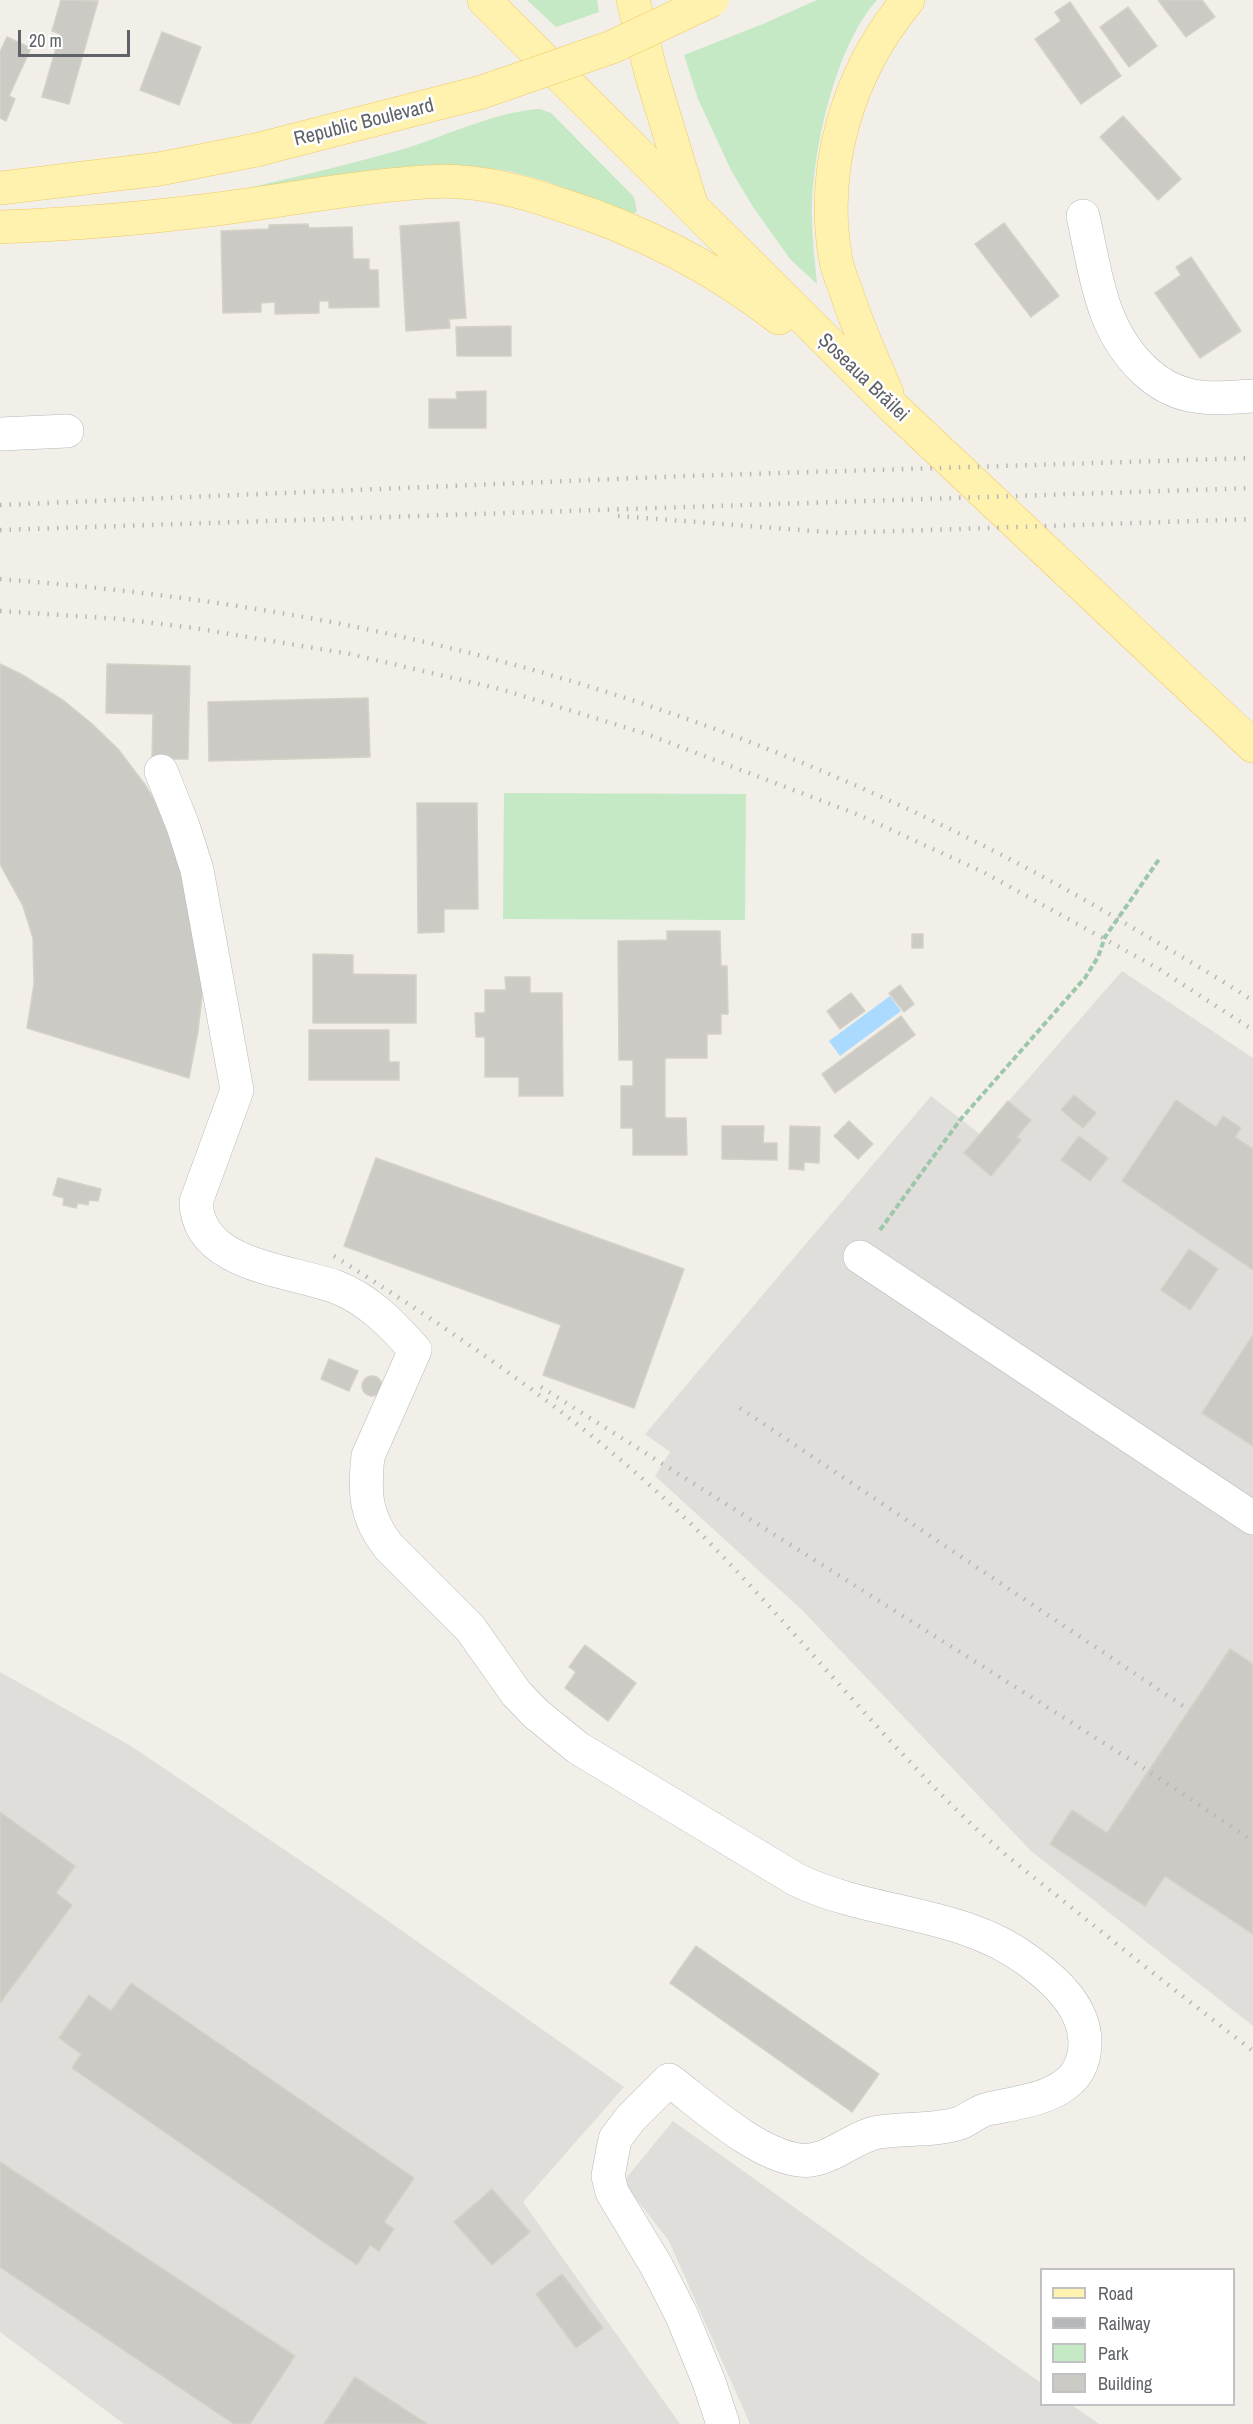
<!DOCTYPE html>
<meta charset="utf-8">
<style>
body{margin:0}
#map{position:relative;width:1253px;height:2424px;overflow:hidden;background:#f1efe8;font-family:"Archivo Narrow",sans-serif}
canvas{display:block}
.legend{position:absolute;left:1040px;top:2268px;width:195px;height:138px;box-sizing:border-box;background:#fff;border:2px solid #bfc1c3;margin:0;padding:8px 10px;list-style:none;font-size:18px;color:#5f6368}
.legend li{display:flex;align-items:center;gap:12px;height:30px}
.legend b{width:30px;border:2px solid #bfc1c3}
.scale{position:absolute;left:18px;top:30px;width:112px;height:27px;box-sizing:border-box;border:3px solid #5f6368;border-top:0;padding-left:8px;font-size:18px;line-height:21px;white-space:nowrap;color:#5f6368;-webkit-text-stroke:4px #fff;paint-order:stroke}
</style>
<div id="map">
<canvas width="1253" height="2424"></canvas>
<ul class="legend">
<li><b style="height:8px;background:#fff2af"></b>Road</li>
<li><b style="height:8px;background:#b6b7b8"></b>Railway</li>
<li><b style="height:16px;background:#c5e8c5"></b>Park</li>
<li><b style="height:16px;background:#cccac5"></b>Building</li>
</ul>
<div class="scale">20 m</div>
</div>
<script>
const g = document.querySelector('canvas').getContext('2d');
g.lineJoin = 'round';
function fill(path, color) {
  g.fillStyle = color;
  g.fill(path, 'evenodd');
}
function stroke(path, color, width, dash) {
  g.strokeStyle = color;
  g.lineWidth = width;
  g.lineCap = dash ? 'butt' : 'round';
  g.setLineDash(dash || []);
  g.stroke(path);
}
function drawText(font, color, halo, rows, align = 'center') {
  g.font = font + ' "Archivo Narrow",sans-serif';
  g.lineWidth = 5;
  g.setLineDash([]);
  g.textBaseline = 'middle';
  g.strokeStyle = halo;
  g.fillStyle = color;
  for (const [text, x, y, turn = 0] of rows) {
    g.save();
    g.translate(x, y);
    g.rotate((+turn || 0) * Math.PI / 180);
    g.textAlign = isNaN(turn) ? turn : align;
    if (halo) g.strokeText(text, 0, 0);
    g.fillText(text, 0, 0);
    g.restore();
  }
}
fill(new Path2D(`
 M 1122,971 L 1253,1058 L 1253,2026 L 1031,1851 L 802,1610 L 655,1476 L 670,1452 L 645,1434 L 931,1096 L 980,1134 Z
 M 0,1672 L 131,1746 L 344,1890 L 624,2087 L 523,2202 L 680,2424 L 124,2424 L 0,2332 Z
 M 673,2121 L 1041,2383 L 1042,2404 L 1072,2405 L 1099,2424 L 750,2424 L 669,2241 L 623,2182 Z`), '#e0deda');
fill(new Path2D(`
 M 527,0 L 597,0 L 599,12 L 556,27 Z
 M 817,0 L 877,0 C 835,46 811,155 812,216 C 812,239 815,262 817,284 L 790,259 L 753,207 L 731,170 L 698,99 L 684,55 L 763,24 Z
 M 540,109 L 551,113 L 634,197 L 637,211 L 631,216 L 546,181 L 509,171 L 469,166 L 219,195 C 282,180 345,166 407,148 C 447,135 499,111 540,109 Z
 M 504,793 L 746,794 L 745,920 L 503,919 Z`), '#c5e8c5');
fill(new Path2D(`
 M 890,996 L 901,1011 L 840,1056 L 829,1041 Z`), '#aadaff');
const building = new Path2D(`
 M 61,0 L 98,1 L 69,104 L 42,97 L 60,34 L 52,31 Z
 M 1158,0 L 1202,0 L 1215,17 L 1186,37 Z
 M 1070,2 L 1121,76 L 1081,104 L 1035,39 L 1061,21 L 1055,12 Z
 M 1128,7 L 1157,46 L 1129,67 L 1100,27 Z
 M 162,32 L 201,47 L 179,105 L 140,90 Z
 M 7,37 L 31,48 L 9,96 L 15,99 L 6,121 L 0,118 L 0,52 Z
 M 1123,116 L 1181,179 L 1158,200 L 1100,137 Z
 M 459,222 L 466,318 L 449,319 L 450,328 L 406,331 L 400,226 Z
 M 1004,223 L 1059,296 L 1031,317 L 975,244 Z
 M 308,224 L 309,228 L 352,227 L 353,259 L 369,259 L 369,270 L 378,270 L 379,307 L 329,308 L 329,301 L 319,301 L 319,313 L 275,314 L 275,302 L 261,303 L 261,312 L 223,313 L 221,231 L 269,229 L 269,225 Z
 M 1191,257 L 1241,331 L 1200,358 L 1155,293 L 1181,275 L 1176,267 Z
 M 511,326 L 511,356 L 457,356 L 456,327 Z
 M 486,391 L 486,428 L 429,428 L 429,399 L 457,399 L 456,392 Z
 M 0,664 L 21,674 L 64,701 L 91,723 L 118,749 L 146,786 L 167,822 L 182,859 L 203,987 L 198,1031 L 189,1078 L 27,1028 L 34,984 L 33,938 L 23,906 L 0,864 Z
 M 107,664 L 190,666 L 188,759 L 152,759 L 153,714 L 106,713 Z
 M 368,698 L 370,757 L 209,761 L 208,702 Z
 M 417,803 L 477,803 L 478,909 L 444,909 L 444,932 L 418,933 Z
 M 667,931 L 720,931 L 721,966 L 727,966 L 728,1014 L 721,1014 L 721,1034 L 707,1034 L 707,1058 L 665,1058 L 665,1118 L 686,1118 L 687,1155 L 633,1155 L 633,1128 L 621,1128 L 621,1086 L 633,1086 L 633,1060 L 619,1060 L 618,941 L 667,940 Z
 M 912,934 L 923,934 L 923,948 L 912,948 Z
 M 313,954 L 353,955 L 353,974 L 416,975 L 416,1023 L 313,1023 Z
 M 505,977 L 530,977 L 530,993 L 562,993 L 563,1096 L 519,1096 L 519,1077 L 485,1077 L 485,1037 L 476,1037 L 475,1013 L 485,1013 L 485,990 L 506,990 Z
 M 900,985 L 914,1004 L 904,1012 L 889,993 Z
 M 851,993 L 865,1011 L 840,1029 L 827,1011 Z
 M 901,1016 L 915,1035 L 835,1093 L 822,1074 Z
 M 309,1030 L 389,1030 L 389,1062 L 399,1062 L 399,1080 L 309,1080 Z
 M 1074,1095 L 1096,1113 L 1083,1128 L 1061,1110 Z
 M 1176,1100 L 1216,1127 L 1223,1116 L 1241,1128 L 1235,1137 L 1253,1149 L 1253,1270 L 1122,1181 Z
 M 1008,1101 L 1031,1120 L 1017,1137 L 1021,1140 L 991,1176 L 964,1153 Z
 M 849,1121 L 873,1144 L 858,1159 L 834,1136 Z
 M 722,1126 L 764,1126 L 763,1143 L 777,1143 L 777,1160 L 722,1159 Z
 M 790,1126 L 820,1127 L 819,1163 L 804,1162 L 804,1170 L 789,1169 Z
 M 1079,1136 L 1108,1158 L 1090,1181 L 1061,1160 Z
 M 376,1158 L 684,1269 L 634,1408 L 543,1375 L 561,1325 L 344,1246 Z
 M 58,1178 L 101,1189 L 98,1201 L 89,1200 L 88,1205 L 78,1203 L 76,1208 L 63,1205 L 64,1198 L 53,1195 Z
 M 1189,1249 L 1218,1269 L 1190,1310 L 1161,1290 Z
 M 1253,1335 L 1253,1446 L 1202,1413 Z
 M 329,1359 L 358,1371 L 349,1391 L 321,1379 Z
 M362 1386a10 10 0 1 1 20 0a10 10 0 1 1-20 0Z
 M 585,1645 L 636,1683 L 608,1721 L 565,1688 L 576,1672 L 569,1667 Z
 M 1230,1649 L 1253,1664 L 1253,1934 L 1165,1876 L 1145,1906 L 1050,1844 L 1072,1810 L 1107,1833 Z
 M 0,1812 L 75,1866 L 56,1893 L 72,1905 L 0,2003 Z
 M 696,1946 L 879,2074 L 852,2112 L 670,1983 Z
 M 131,1983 L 414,2178 L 384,2222 L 394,2229 L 379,2251 L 370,2245 L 357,2265 L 72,2068 L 81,2054 L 59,2038 L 89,1995 L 111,2011 Z
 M 0,2162 L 295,2356 L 250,2424 L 234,2424 L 0,2267 Z
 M 492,2189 L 530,2232 L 492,2265 L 454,2222 Z
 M 562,2274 L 603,2328 L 576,2348 L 536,2294 Z
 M 355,2377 L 427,2424 L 324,2424 Z`);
fill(building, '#cccac5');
stroke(building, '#d6d1c6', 1.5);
const minor = new Path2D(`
 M 1083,216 C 1096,274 1100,329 1145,371 C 1158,383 1171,391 1189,395 C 1210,400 1232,397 1253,396
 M 0,434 L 67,431
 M 161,771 L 183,826 L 197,870 L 237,1090 L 196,1202 C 198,1267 291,1270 336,1287 C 368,1299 393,1325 415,1350 L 368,1456 C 364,1493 365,1516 388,1546 L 470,1628 L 516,1693 L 535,1713 L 578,1748 L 797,1880 C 872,1916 962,1910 1030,1962 C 1056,1981 1084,2007 1085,2041 C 1086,2096 1029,2100 988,2109 C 978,2111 970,2119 960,2123 C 935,2131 905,2128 879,2132 C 851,2137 828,2164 799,2160 C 755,2154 704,2106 669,2080 L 630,2119 L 615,2139 L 608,2176 L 612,2192 L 657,2267 L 682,2316 L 709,2382 L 723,2424
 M 860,1257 L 1253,1518`);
const major = new Path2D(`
 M 484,0 L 894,408 L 1253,746
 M 633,0 L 651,73 L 691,204
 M 0,188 L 159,169 L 256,150
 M 0,227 C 84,224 170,216 254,204 C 303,197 352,188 402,184 C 421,182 442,180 461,182 C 495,184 527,193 559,204 C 639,229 712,266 779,318
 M 887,393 C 872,359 857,326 846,291 C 842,281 838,271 836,261 C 819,168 848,72 908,0`);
stroke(minor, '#b5b8bc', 34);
stroke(major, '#f2c960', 34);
stroke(new Path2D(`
 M 880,1230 L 960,1120 L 1085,978 L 1098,957 L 1105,937 L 1160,858`), '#9cc7a9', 4, [6, 3]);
stroke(minor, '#fff', 33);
stroke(major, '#fff2af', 33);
stroke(new Path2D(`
 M 0,505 L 686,476 L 1253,458
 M 618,516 L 839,533 L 1253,519
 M 0,530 L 1253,488
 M 0,579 C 139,590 276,608 412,639 C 665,697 910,795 1133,928 C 1173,952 1214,975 1253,1001
 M 0,611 L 121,619 L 194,628 L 350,654 L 500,689 L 644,733 L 859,815 L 983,872 L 1159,969 L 1253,1030
 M 334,1256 C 458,1335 581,1417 687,1520 C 784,1616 869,1725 967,1820 C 998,1850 1032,1876 1066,1903 C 1127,1953 1190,2002 1253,2051
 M 541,1387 L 1148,1771 L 1253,1841
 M 740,1408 L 1189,1710`), '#b6b7b8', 4.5, [1.5, 8]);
const majorBridge = new Path2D(`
 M 256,150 L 482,92 L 612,47 L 712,0`);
stroke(majorBridge, '#f2c960', 34, []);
stroke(majorBridge, '#fff2af', 33);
drawText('20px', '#5f6368', '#fff', [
 ["Republic Boulevard",364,123,-14],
 ["Șoseaua Brăilei",863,378,44]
]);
</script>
